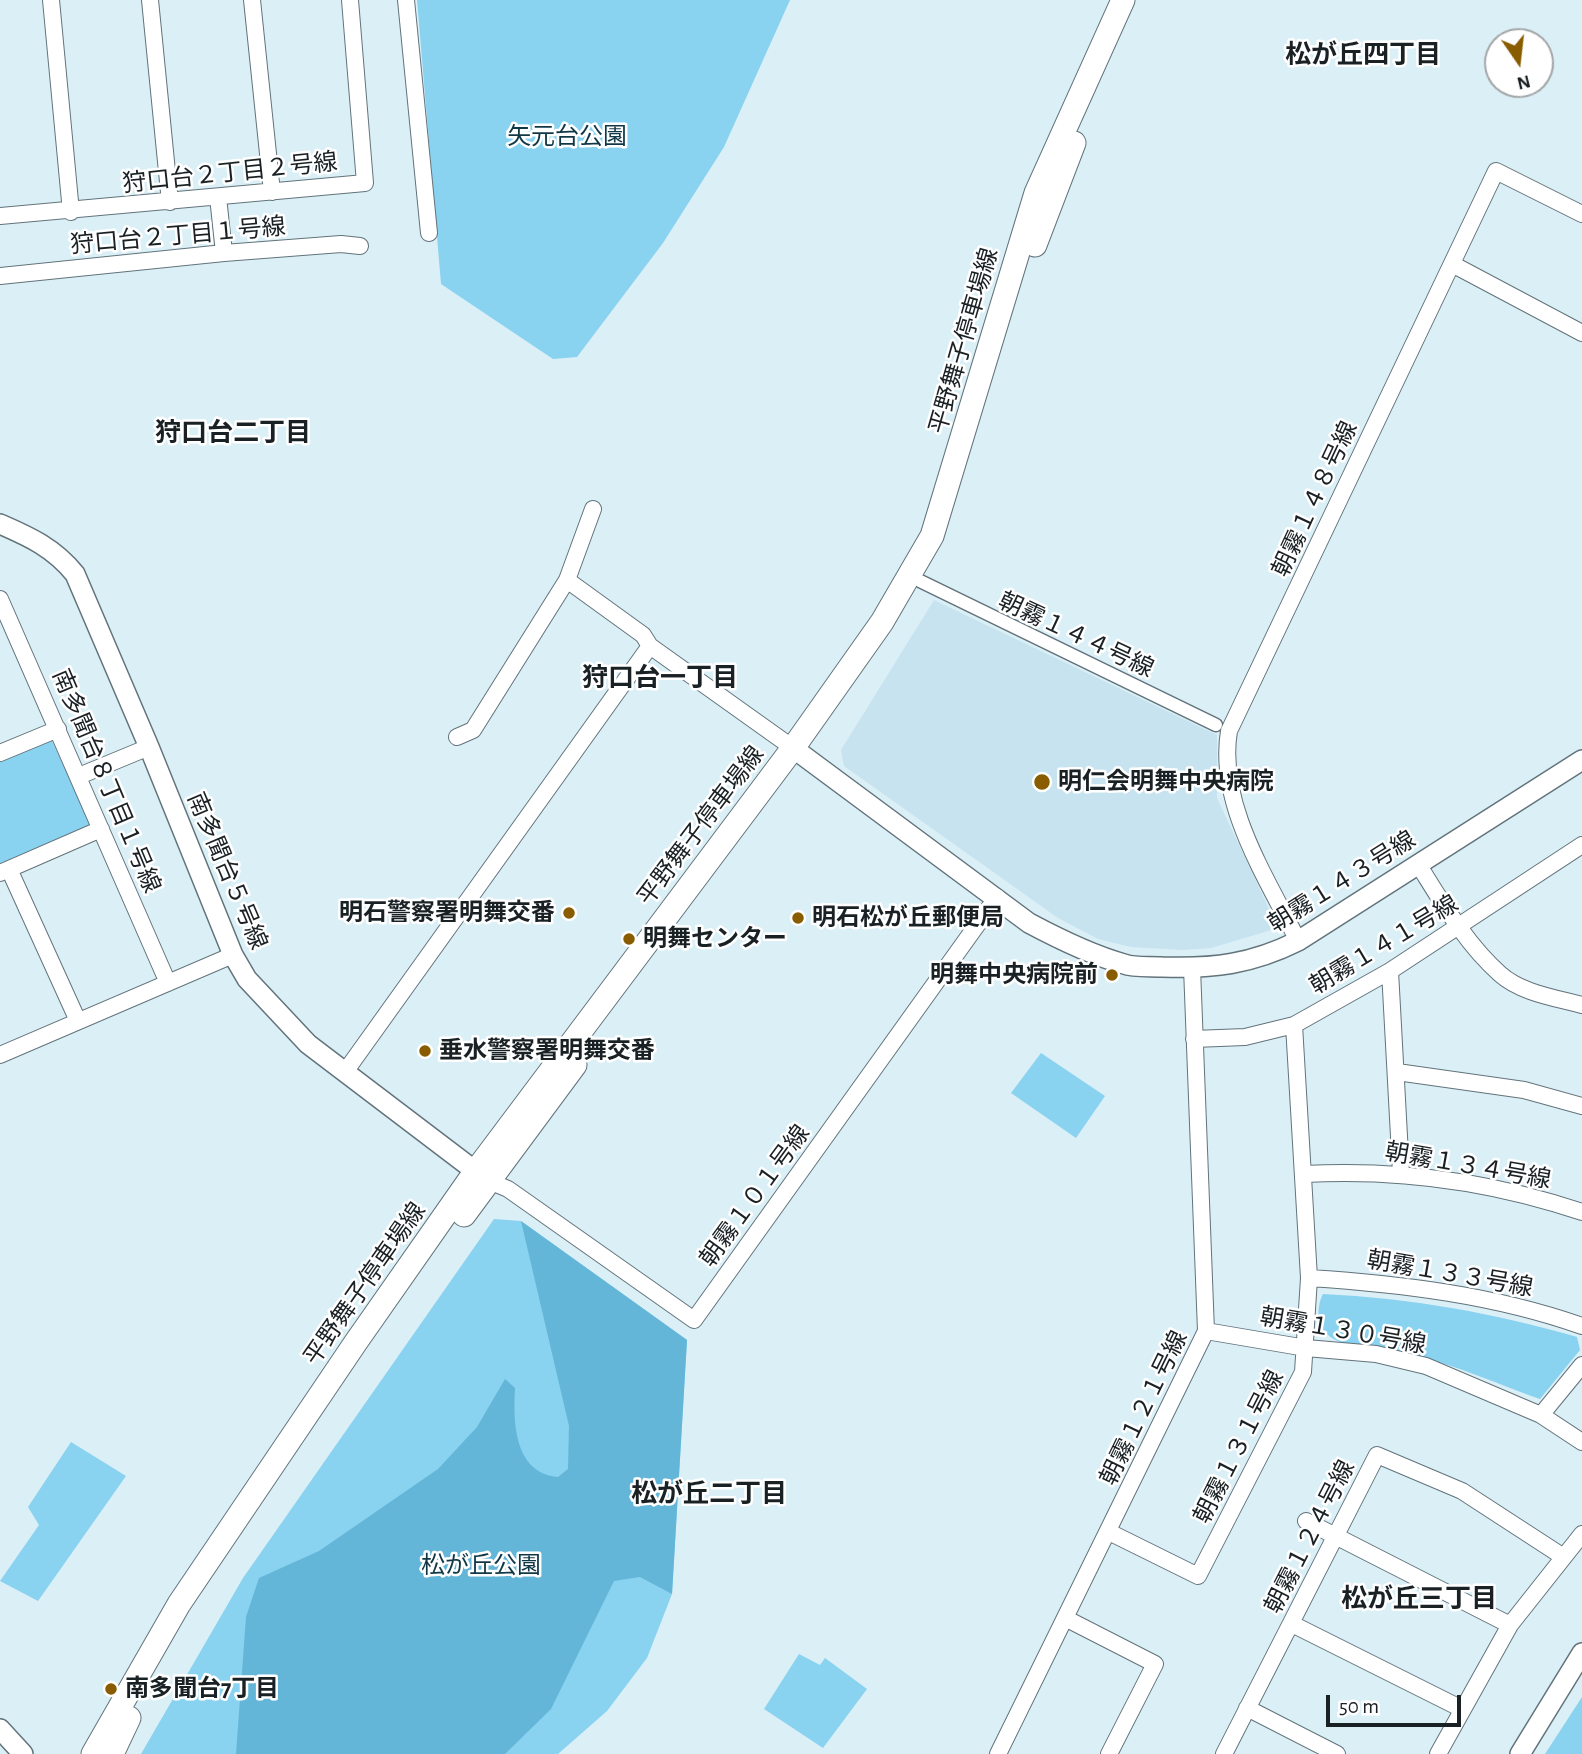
<!DOCTYPE html>
<meta charset="utf-8">
<style>
body{margin:0}
#map{position:relative;width:1582px;height:1754px;overflow:hidden;background:#dbeff7;font-family:"Alegreya Sans",sans-serif}
canvas{display:block}
.north{position:absolute;left:1484px;top:28px;width:70px;height:70px;box-sizing:border-box;background:#fff;border:2px solid #a3a6a7;border-radius:50%;rotate:166deg;font-size:19px;font-weight:700;line-height:28px;text-align:center;color:#1a2124}
.north::after{content:'';display:block;margin:auto;width:24px;height:32px;background:#895c00;clip-path:polygon(50% 0,100% 100%,50% 72%,0 100%)}
.scale{position:absolute;left:1326px;top:1695px;width:135px;height:32px;box-sizing:border-box;border:4px solid #1a2124;border-top:0;padding-left:9px;font-size:21px;line-height:24px;white-space:nowrap;color:#1a2124;-webkit-text-stroke:5px #fff;paint-order:stroke}
</style>
<div id="map">
<canvas width="1582" height="1754"></canvas>
<div class="north">N</div>
<div class="scale">50 m</div>
</div>
<script>
const g = document.querySelector('canvas').getContext('2d');
g.lineJoin = 'round';
function fill(path, color) {
  g.fillStyle = color;
  g.fill(path, 'evenodd');
}
function stroke(path, color, width, dash) {
  g.strokeStyle = color;
  g.lineWidth = width;
  g.lineCap = dash ? 'butt' : 'round';
  g.setLineDash(dash || []);
  g.stroke(path);
}
function drawText(font, color, halo, rows, align = 'center') {
  g.font = font + ' "Alegreya Sans","Noto Sans JP",sans-serif';
  g.lineWidth = 5;
  g.setLineDash([]);
  g.textBaseline = 'middle';
  g.strokeStyle = halo;
  g.fillStyle = color;
  for (const [text, x, y, turn = 0] of rows) {
    g.save();
    g.translate(x, y);
    g.rotate((+turn || 0) * Math.PI / 180);
    g.textAlign = isNaN(turn) ? turn : align;
    if (halo) g.strokeText(text, 0, 0);
    g.fillText(text, 0, 0);
    g.restore();
  }
}
fill(new Path2D(`
 M 934,600 L 1217,735 L 1217,798 L 1278,928 L 1211,948 L 1182,950 L 1131,947 L 1098,939 L 1058,918 L 844,766 L 841,750 Z`), '#c7e3ef');
fill(new Path2D(`
 M 417,0 L 790,0 L 724,147 L 663,243 L 577,357 L 553,359 L 441,284 Z
 M 51,739 L 91,825 L 0,865 L 0,762 Z
 M 1041,1053 L 1105,1096 L 1076,1138 L 1011,1093 Z
 M 494,1219 L 521,1221 L 687,1340 L 672,1594 L 647,1658 L 607,1711 L 558,1754 L 141,1754 L 243,1578 Z
 M 1323,1294 C 1410,1298 1494,1313 1577,1337 L 1580,1350 L 1540,1399 C 1494,1383 1448,1361 1400,1353 C 1380,1349 1342,1349 1327,1334 C 1316,1324 1317,1305 1323,1294 Z
 M 71,1442 L 126,1476 L 38,1601 L 0,1581 L 39,1525 L 28,1507 Z
 M 799,1654 L 820,1665 L 825,1658 L 867,1689 L 823,1748 L 764,1709 Z
 M 1582,1697 L 1582,1754 L 1545,1754 Z`), '#89d2f0');
fill(new Path2D(`
 M 521,1221 L 687,1340 L 672,1594 L 640,1577 L 614,1581 L 551,1709 L 505,1754 L 236,1754 L 246,1617 L 259,1578 L 319,1551 L 438,1469 L 477,1427 L 505,1379 L 515,1388 C 513,1422 514,1473 558,1477 L 568,1469 L 569,1426 Z`), '#63b6d7');
const pedestrian = new Path2D(`
 M 920,581 L 1216,725`);
const minor = new Path2D(`
 M 51,0 L 71,212
 M 150,0 L 170,202
 M 252,0 L 272,192
 M 406,0 L 429,233
 M 218,197 L 224,253
 M 0,216 L 365,183 L 350,0
 M 1452,264 L 1582,333
 M 0,276 L 224,253 L 341,244 L 360,246
 M 567,580 L 643,635 L 650,646
 M 0,599 L 168,983
 M 457,737 L 473,730 L 567,580 L 593,509
 M 0,753 L 58,729
 M 79,776 L 149,747
 M 1418,864 C 1442,902 1466,944 1500,974 C 1521,993 1556,998 1582,1005
 M 9,869 L 78,1021
 M 0,873 L 101,829
 M 1298,941 C 1267,878 1217,804 1229,731 L 1496,171 L 1582,214
 M 1390,971 L 1401,1173
 M 1194,1039 L 1245,1037 L 1294,1025 L 1390,971 L 1582,845
 M 0,1055 L 233,955
 M 345,1072 L 650,646 L 793,748
 M 1397,1072 L 1524,1090 L 1582,1106
 M 1304,1174 C 1397,1169 1493,1182 1582,1212
 M 489,1181 L 508,1189 L 694,1320 L 997,897
 M 1309,1278 C 1401,1284 1494,1295 1582,1326
 M 1206,1331 L 1306,1348 L 1376,1354 L 1426,1366 L 1541,1415 L 1582,1442
 M 1541,1415 L 1582,1365
 M 1306,1521 L 1510,1625
 M 1109,1532 L 1198,1576 L 1303,1372 L 1309,1278 L 1294,1025
 M 1065,1618 L 1155,1664 L 1109,1754
 M 1292,1624 L 1462,1709
 M 1247,1708 L 1337,1754
 M 998,1754 L 1206,1331 L 1192,968
 M 1224,1754 L 1377,1455 L 1462,1491 L 1562,1556
 M 1438,1754 L 1510,1625 L 1582,1534`);
const tertiary = new Path2D(`
 M 0,524 C 30,537 54,548 75,574 L 149,747 L 233,955 L 247,979 L 308,1044 L 487,1180
 M 793,748 L 1029,923 C 1059,939 1091,955 1124,964 C 1135,968 1150,966 1162,967 C 1213,969 1252,964 1298,941 L 1582,760
 M 0,1729 L 23,1754
 M 1520,1754 L 1582,1653`);
const secondary = new Path2D(`
 M 1035,245 L 1074,143
 M 464,1215 L 575,1065
 M 93,1754 L 179,1604 L 356,1342 L 475,1172 L 793,748 L 882,622 L 932,536 L 1036,193 L 1123,0
 M 112,1754 L 129,1718`);
stroke(pedestrian, '#62737b', 15);
stroke(minor, '#62737b', 18);
stroke(tertiary, '#62737b', 22);
stroke(secondary, '#62737b', 25);
stroke(pedestrian, '#fff', 12);
stroke(minor, '#fff', 16);
stroke(tertiary, '#fff', 19);
stroke(secondary, '#fff', 23);
for (const [x, y, r, color] of [
 [1042,782,9,"#895c00"],
 [569,913,7,"#895c00"],
 [798,918,7,"#895c00"],
 [629,939,7,"#895c00"],
 [1112,975,7,"#895c00"],
 [425,1051,7,"#895c00"],
 [111,1689,7,"#895c00"]
]) {
  const dot = new Path2D();
  dot.arc(x, y, r, 0, 2 * Math.PI);
  g.fillStyle = color;
  g.fill(dot);
  stroke(dot, '#fff', 2.5);
}
drawText('24px', '#103745', '#fff', [
 ["矢元台公園",567,137],
 ["松が丘公園",481,1566]
]);
drawText('24px', '#1a2124', '#fff', [
 ["狩口台２丁目２号線",230,173,-6],
 ["狩口台２丁目１号線",178,236,-5],
 ["平野舞子停車場線",964,341,-74],
 ["朝霧１４８号線",1315,499,-65],
 ["朝霧１４４号線",1076,635,25],
 ["南多聞台８丁目１号線",106,781,67],
 ["平野舞子停車場線",701,826,-53],
 ["南多聞台５号線",227,871,67],
 ["朝霧１４３号線",1342,882,-32],
 ["朝霧１４１号線",1384,945,-31],
 ["朝霧１３４号線",1468,1166,10],
 ["朝霧１０１号線",755,1196,-54],
 ["朝霧１３３号線",1450,1274,10],
 ["平野舞子停車場線",365,1284,-55],
 ["朝霧１３０号線",1343,1331,10],
 ["朝霧１２１号線",1144,1408,-64],
 ["朝霧１３１号線",1239,1447,-63],
 ["朝霧１２４号線",1310,1537,-63]
]);
drawText('bold 24px', '#1a2124', '#fff', [
 ["明仁会明舞中央病院",1058,782],
 ["明石警察署明舞交番",555,913,"right"],
 ["明石松が丘郵便局",812,918],
 ["明舞センター",643,939],
 ["明舞中央病院前",1098,975,"right"],
 ["垂水警察署明舞交番",439,1051],
 ["南多聞台7丁目",125,1689]
], 'left');
drawText('bold 26px', '#1a2124', '#fff', [
 ["松が丘四丁目",1363,55],
 ["狩口台二丁目",233,433],
 ["狩口台一丁目",660,678],
 ["松が丘二丁目",709,1494],
 ["松が丘三丁目",1419,1599]
]);
</script>
